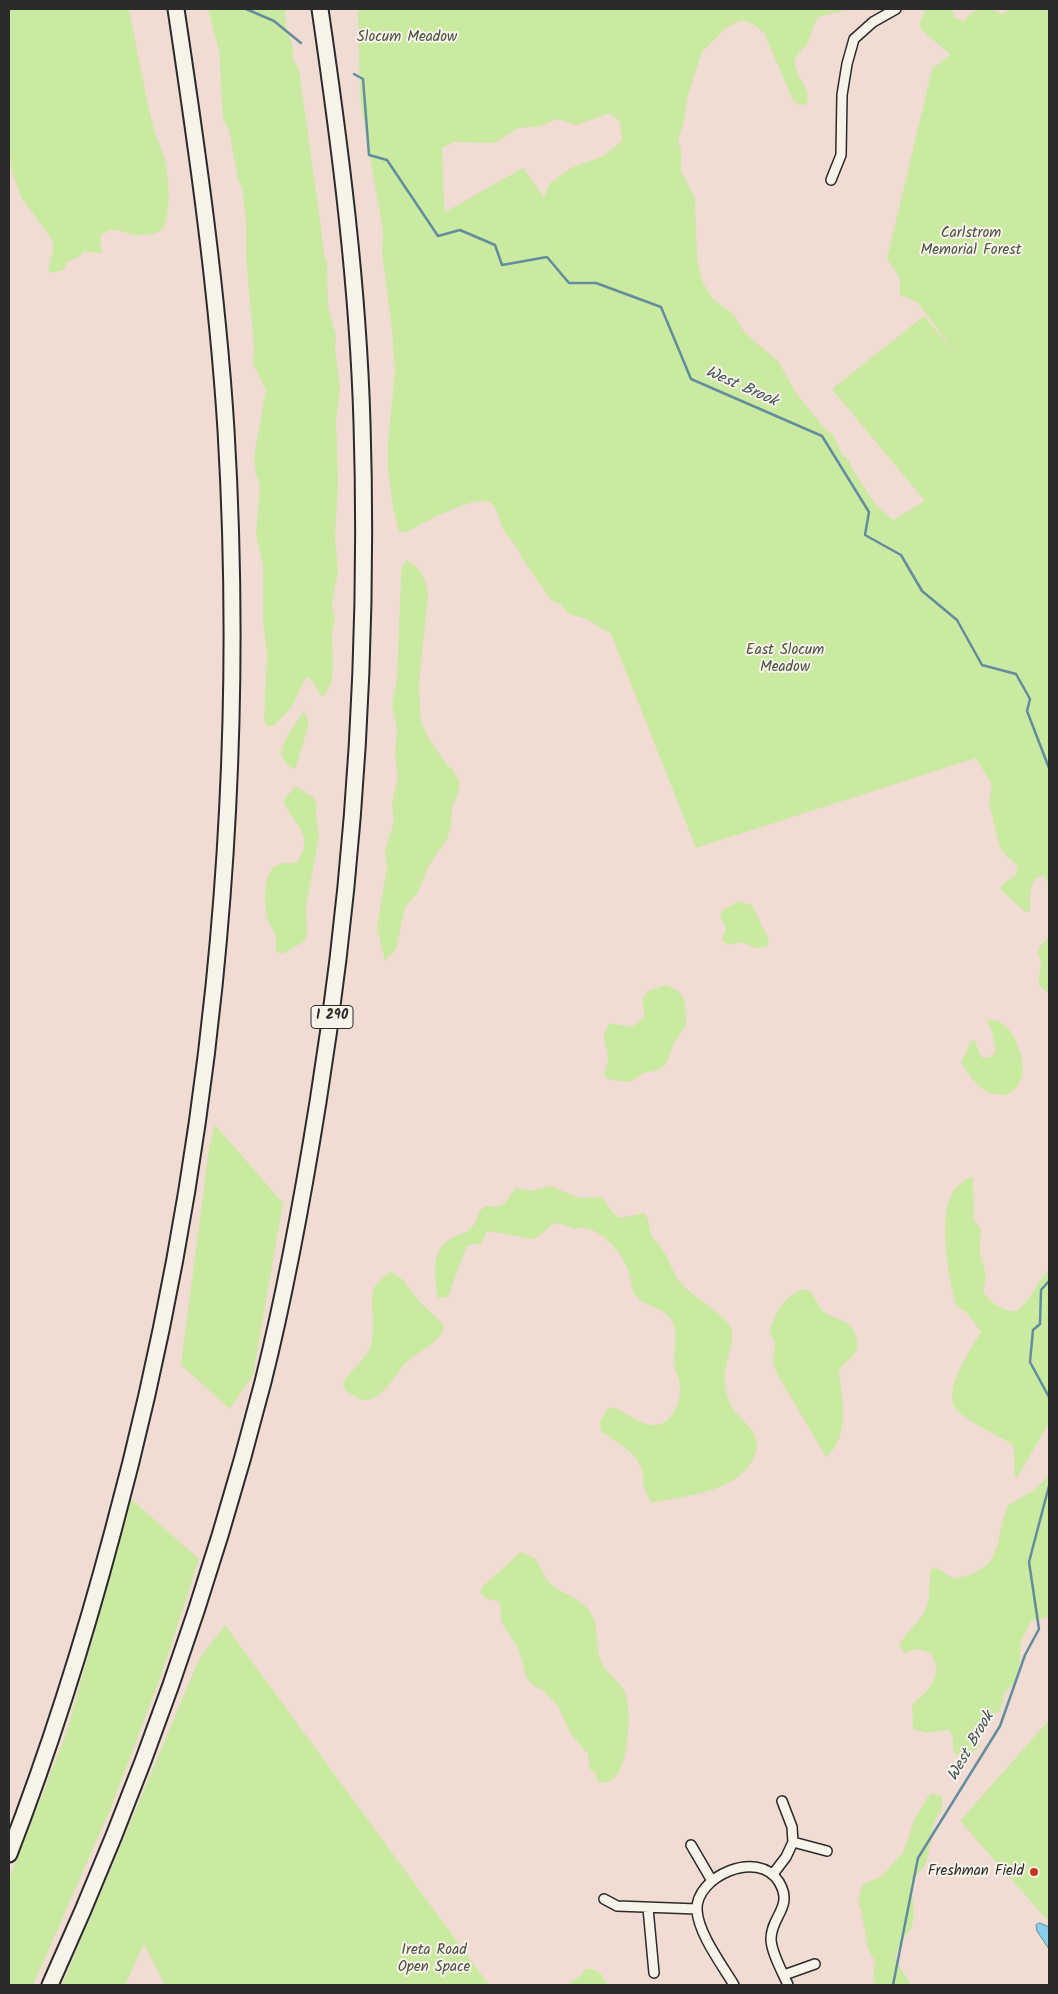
<!DOCTYPE html>
<style>
body{margin:0}
#map{position:relative;width:1058px;height:1994px;overflow:hidden;background:#f1dcd4;font-family:Kalam,sans-serif}
canvas{display:block}
.frame{position:absolute;inset:0;border:10px solid #2b2b2b;pointer-events:none}
</style>
<div id="map">
<canvas width="1058" height="1994"></canvas>
<div class="frame"></div>
</div>
<script>
const g = document.querySelector('canvas').getContext('2d');
g.lineJoin = 'round';
function fill(path, color) {
  g.fillStyle = color;
  g.fill(path, 'evenodd');
}
function stroke(path, color, width, dash) {
  g.strokeStyle = color;
  g.lineWidth = width;
  g.lineCap = dash ? 'butt' : 'round';
  g.setLineDash(dash || []);
  g.stroke(path);
}
function drawText(font, color, halo, rows, align = 'center') {
  g.font = font + ' Kalam,sans-serif';
  g.lineWidth = 4;
  g.setLineDash([]);
  g.textBaseline = 'middle';
  g.strokeStyle = halo;
  g.fillStyle = color;
  for (const [text, x, y, turn = 0] of rows) {
    g.save();
    g.translate(x, y);
    g.rotate((+turn || 0) * Math.PI / 180);
    g.textAlign = isNaN(turn) ? turn : align;
    if (halo) g.strokeText(text, 0, 0);
    g.fillText(text, 0, 0);
    g.restore();
  }
}
fill(new Path2D(`
 M 9,9 L 129,9 C 137,49 144,90 154,130 C 157,142 165,154 166,166 C 169,180 171,219 162,230 C 154,235 140,237 130,234 C 120,231 109,225 100,236 L 102,253 L 83,252 L 80,256 L 66,263 L 64,270 L 51,273 L 48,270 L 53,250 L 53,241 L 21,197 L 12,171 L 9,149 Z
 M 208,9 L 285,9 L 286,26 L 293,47 L 293,60 L 299,70 L 320,220 L 324,255 L 327,262 L 328,307 L 336,335 L 335,348 L 340,387 L 336,422 L 338,480 L 335,538 L 338,571 L 332,605 L 335,621 L 332,633 L 333,668 L 331,682 L 326,694 L 321,696 L 311,679 L 308,677 L 303,683 L 292,707 L 273,726 L 267,726 L 264,721 L 267,654 L 263,621 L 263,566 L 256,534 L 260,485 L 256,474 L 254,456 L 266,390 L 253,364 L 254,348 L 246,257 L 246,218 L 242,188 L 238,179 L 229,130 L 223,119 L 219,50 Z
 M 358,9 L 851,9 L 821,16 L 818,18 C 812,26 811,36 807,44 C 802,51 794,55 795,64 C 796,78 814,91 806,105 L 798,104 L 793,100 L 764,33 L 753,24 L 741,20 L 726,28 L 702,52 L 688,95 L 684,120 L 678,141 L 681,150 L 681,171 L 695,199 L 697,258 L 703,283 L 713,299 L 734,315 L 745,333 L 778,361 L 796,393 L 826,430 L 833,435 L 841,452 L 850,462 L 850,465 L 874,503 L 893,520 L 925,501 L 832,389 L 924,316 L 957,354 L 917,302 L 900,295 L 900,278 L 887,259 L 932,69 L 950,55 C 944,46 919,33 920,24 C 921,19 924,14 925,9 L 952,9 L 954,18 L 965,21 C 972,8 981,9 994,9 L 1002,15 L 1010,9 L 1049,9 L 1049,885 L 1044,876 C 1027,875 1031,901 1030,912 L 1024,911 L 1000,889 L 1003,884 L 1015,876 L 1018,866 L 1005,855 L 999,846 L 989,802 L 992,785 L 976,758 L 696,848 L 610,632 L 604,630 L 587,619 L 569,614 L 561,605 L 551,600 L 522,558 C 518,546 509,539 503,529 C 500,522 498,510 492,504 C 478,491 422,525 406,532 L 402,533 L 399,531 L 393,509 L 388,467 L 388,442 L 395,372 L 392,328 L 382,254 L 383,231 L 360,99 ZM 610,113 L 620,122 L 622,141 L 603,156 L 571,168 L 550,183 L 544,197 L 523,168 L 447,211 L 444,210 L 442,148 L 454,142 L 495,143 L 518,128 L 541,126 L 557,119 L 576,125 Z
 M 406,560 C 421,567 426,579 428,594 L 419,684 L 421,719 L 423,727 L 430,740 L 447,765 L 453,770 L 459,781 L 459,790 L 452,808 L 451,827 L 447,839 L 428,867 L 418,892 L 405,907 L 396,949 L 385,961 L 377,928 L 387,867 L 385,851 L 394,822 L 392,804 L 398,777 L 395,755 L 397,729 L 392,705 L 397,679 L 401,576 L 402,567 Z
 M 304,711 L 309,723 L 296,768 L 293,769 C 289,766 284,762 282,757 C 277,746 298,721 304,711 Z
 M 296,786 L 313,797 L 317,804 L 316,813 L 319,836 L 306,906 L 307,936 L 303,942 L 283,954 L 276,951 L 276,935 L 268,922 L 266,916 C 266,901 261,870 280,864 C 285,862 291,864 296,863 C 317,836 293,824 284,803 L 285,798 Z
 M 738,901 L 752,905 L 769,940 L 767,947 L 756,948 L 741,942 L 728,945 L 722,940 L 726,928 L 720,917 L 722,911 Z
 M 1049,937 L 1049,993 C 1033,984 1040,977 1041,964 C 1041,960 1038,956 1038,952 L 1041,945 Z
 M 667,985 L 678,991 L 684,999 L 686,1015 L 686,1025 L 674,1043 L 666,1064 L 659,1070 L 643,1073 L 630,1082 L 611,1080 L 604,1076 C 605,1071 607,1065 608,1059 C 608,1043 598,1039 610,1023 L 632,1027 L 645,1016 L 642,1000 L 648,991 Z
 M 989,1020 C 993,1020 997,1020 1000,1022 C 1017,1032 1028,1065 1020,1082 C 1018,1088 1011,1092 1006,1095 C 1001,1094 994,1095 989,1093 C 977,1087 969,1074 961,1063 L 972,1040 L 975,1041 L 979,1052 L 983,1058 L 990,1057 L 996,1052 L 992,1031 L 987,1022 Z
 M 215,1125 L 283,1203 L 253,1375 L 230,1409 L 181,1365 L 209,1148 Z
 M 970,1177 L 973,1179 L 974,1219 L 981,1230 L 980,1251 L 986,1275 L 983,1292 C 992,1304 1002,1311 1016,1311 C 1031,1302 1036,1281 1049,1270 L 1049,1423 L 1016,1479 C 1012,1468 1017,1455 1012,1444 C 999,1436 965,1420 956,1409 C 942,1391 971,1348 981,1332 L 967,1313 L 956,1306 C 949,1279 937,1216 953,1192 C 957,1186 963,1181 970,1177 Z
 M 550,1186 L 580,1198 L 602,1197 L 614,1214 L 620,1218 L 644,1213 C 650,1220 648,1226 651,1234 C 652,1238 657,1242 660,1246 C 668,1257 672,1271 680,1282 C 692,1297 724,1313 731,1328 C 735,1338 726,1362 725,1373 C 724,1381 726,1392 728,1399 C 735,1421 767,1430 754,1457 C 737,1494 685,1495 651,1503 L 643,1485 L 643,1471 L 636,1458 L 628,1450 L 601,1431 C 598,1422 604,1412 611,1407 C 628,1411 641,1429 660,1424 C 673,1421 682,1398 680,1386 C 679,1377 674,1369 674,1360 C 674,1346 679,1333 671,1319 C 663,1307 645,1307 636,1296 C 631,1290 632,1282 630,1275 C 622,1252 599,1222 573,1229 C 547,1215 552,1231 533,1239 L 487,1231 L 482,1243 L 469,1245 L 466,1248 L 448,1297 L 438,1298 C 435,1277 429,1250 452,1238 C 459,1234 468,1233 473,1226 C 481,1215 477,1202 496,1207 L 504,1204 L 516,1188 L 530,1191 Z
 M 390,1272 L 393,1273 L 402,1279 L 419,1301 L 441,1322 L 444,1327 C 439,1344 419,1350 408,1361 C 396,1372 384,1399 366,1400 C 359,1401 351,1393 345,1390 L 343,1383 C 351,1369 366,1360 371,1345 C 376,1328 370,1308 373,1291 L 376,1284 Z
 M 803,1289 C 815,1290 815,1303 823,1311 C 834,1321 851,1318 856,1336 C 857,1340 858,1346 856,1351 C 853,1359 842,1363 839,1371 C 842,1398 851,1437 826,1457 L 776,1372 L 773,1362 L 775,1343 L 769,1332 C 776,1312 782,1298 803,1289 Z
 M 1049,1476 L 1049,1617 L 1031,1621 L 1021,1641 L 1020,1661 L 1015,1682 L 1004,1693 L 1001,1709 L 997,1713 L 984,1717 L 978,1744 L 980,1746 L 963,1761 L 953,1750 L 953,1738 L 949,1730 L 926,1733 L 913,1729 L 912,1705 C 927,1691 947,1675 930,1653 L 916,1649 L 904,1653 L 899,1645 C 907,1631 921,1621 927,1606 C 931,1595 928,1582 931,1570 L 935,1567 L 954,1579 C 1007,1567 992,1546 1008,1505 L 1033,1491 Z
 M 131,1499 L 199,1559 L 162,1673 L 110,1810 L 33,1985 L 9,1985 L 9,1879 L 67,1731 Z
 M 521,1552 L 536,1559 C 542,1568 543,1578 552,1585 C 563,1594 577,1597 587,1608 C 600,1623 595,1641 600,1659 C 604,1671 614,1677 621,1686 C 634,1701 628,1748 622,1765 C 618,1776 609,1787 597,1781 L 596,1774 L 590,1769 L 588,1754 L 571,1734 L 558,1706 L 542,1690 L 534,1686 L 526,1677 L 519,1650 L 501,1621 L 500,1602 L 485,1598 L 480,1592 L 483,1586 Z
 M 225,1625 L 489,1985 L 165,1985 L 144,1944 L 125,1985 L 62,1985 L 199,1659 Z
 M 1049,1720 L 1049,1922 L 960,1821 Z
 M 932,1793 L 942,1797 L 942,1809 L 935,1820 L 926,1864 L 911,1882 L 914,1915 L 911,1930 L 902,1939 L 895,1958 L 911,1985 L 876,1985 L 873,1980 L 875,1962 L 868,1948 L 861,1910 L 858,1902 L 862,1885 L 882,1876 L 904,1851 L 915,1818 L 927,1798 Z
 M 586,1969 C 600,1969 601,1974 608,1985 L 567,1985 L 579,1977 Z`), '#cae9a1');
const water = new Path2D(`
 M 1040,1923 L 1049,1927 L 1049,1949 L 1037,1931 L 1036,1925 Z`);
fill(water, '#88cfea');
stroke(water, '#638d9e', 1);
stroke(new Path2D(`
 M 246,9 L 274,21 L 301,43
 M 354,74 L 363,79 L 369,155 L 387,160 L 438,236 L 460,230 L 495,245 L 502,265 L 547,257 L 569,283 L 596,283 L 661,307 L 691,379 L 822,436 L 869,512 L 865,535 L 901,555 L 922,591 L 957,620 L 982,665 L 1016,674 L 1030,699 L 1027,711 L 1049,768
 M 1049,1281 L 1041,1290 L 1040,1324 L 1033,1330 L 1030,1362 L 1049,1397
 M 893,1985 L 918,1858 L 1000,1726 L 1025,1655 L 1039,1629 L 1029,1562 L 1049,1486`), '#638d9e', 2.5);
const street = new Path2D(`
 M 831,180 L 841,155 L 842,95 L 847,64 L 854,39 L 873,22 L 896,9
 M 782,1801 L 792,1827 L 793,1842
 M 691,1845 L 712,1881
 M 773,1874 L 786,1857 L 793,1842 L 827,1851
 M 604,1899 L 617,1906 L 697,1909
 M 648,1908 L 654,1973
 M 784,1975 L 815,1964
 M 734,1985 C 722,1965 698,1933 697,1910 C 695,1877 758,1848 779,1882 C 794,1907 771,1916 771,1939 C 771,1952 783,1973 788,1985`);
const highway = new Path2D(`
 M 9,1854 C 50,1748 84,1640 113,1531 C 210,1174 248,799 226,430 C 217,288 197,149 176,9
 M 50,1985 C 138,1791 210,1589 263,1382 C 286,1290 303,1196 318,1102 C 354,877 369,652 362,423 C 358,285 340,146 320,9`);
stroke(street, '#2b2b2b', 12);
stroke(highway, '#2b2b2b', 19);
stroke(street, '#f7f3e8', 9);
stroke(highway, '#f7f3e8', 15);
for (const [x, y, r, color] of [
 [1034,1872,5,"#c8321e"]
]) {
  const dot = new Path2D();
  dot.arc(x, y, r, 0, 2 * Math.PI);
  g.fillStyle = color;
  g.fill(dot);
  stroke(dot, '#f7f3e8', 2);
}
for (const [x, y, w] of [
 [332,1017,42]
]) {
  const box = new Path2D();
  box.roundRect(x - w / 2, y - 11.5, w, 23, 4);
  g.fillStyle = '#f7f3e8';
  g.fill(box);
  stroke(box, '#2b2b2b', 1);
}
drawText('bold 14px', '#2b2b2b', null, [
 ["I 290",332,1017]
]);
drawText('15px', '#4b5143', '#f7f3e8', [
 ["Slocum Meadow",407,38],
 ["Carlstrom",971,234],
 ["Memorial Forest",971,251],
 ["East Slocum",785,651],
 ["Meadow",785,668],
 ["Ireta Road",434,1951],
 ["Open Space",434,1968]
]);
drawText('15px', '#2b2b2b', '#f7f3e8', [
 ["Freshman Field",1024,1872]
], 'right');
drawText('italic 16px', '#42545b', '#f7f3e8', [
 ["West Brook",741,388,24],
 ["West Brook",972,1747,-60]
]);
</script>
